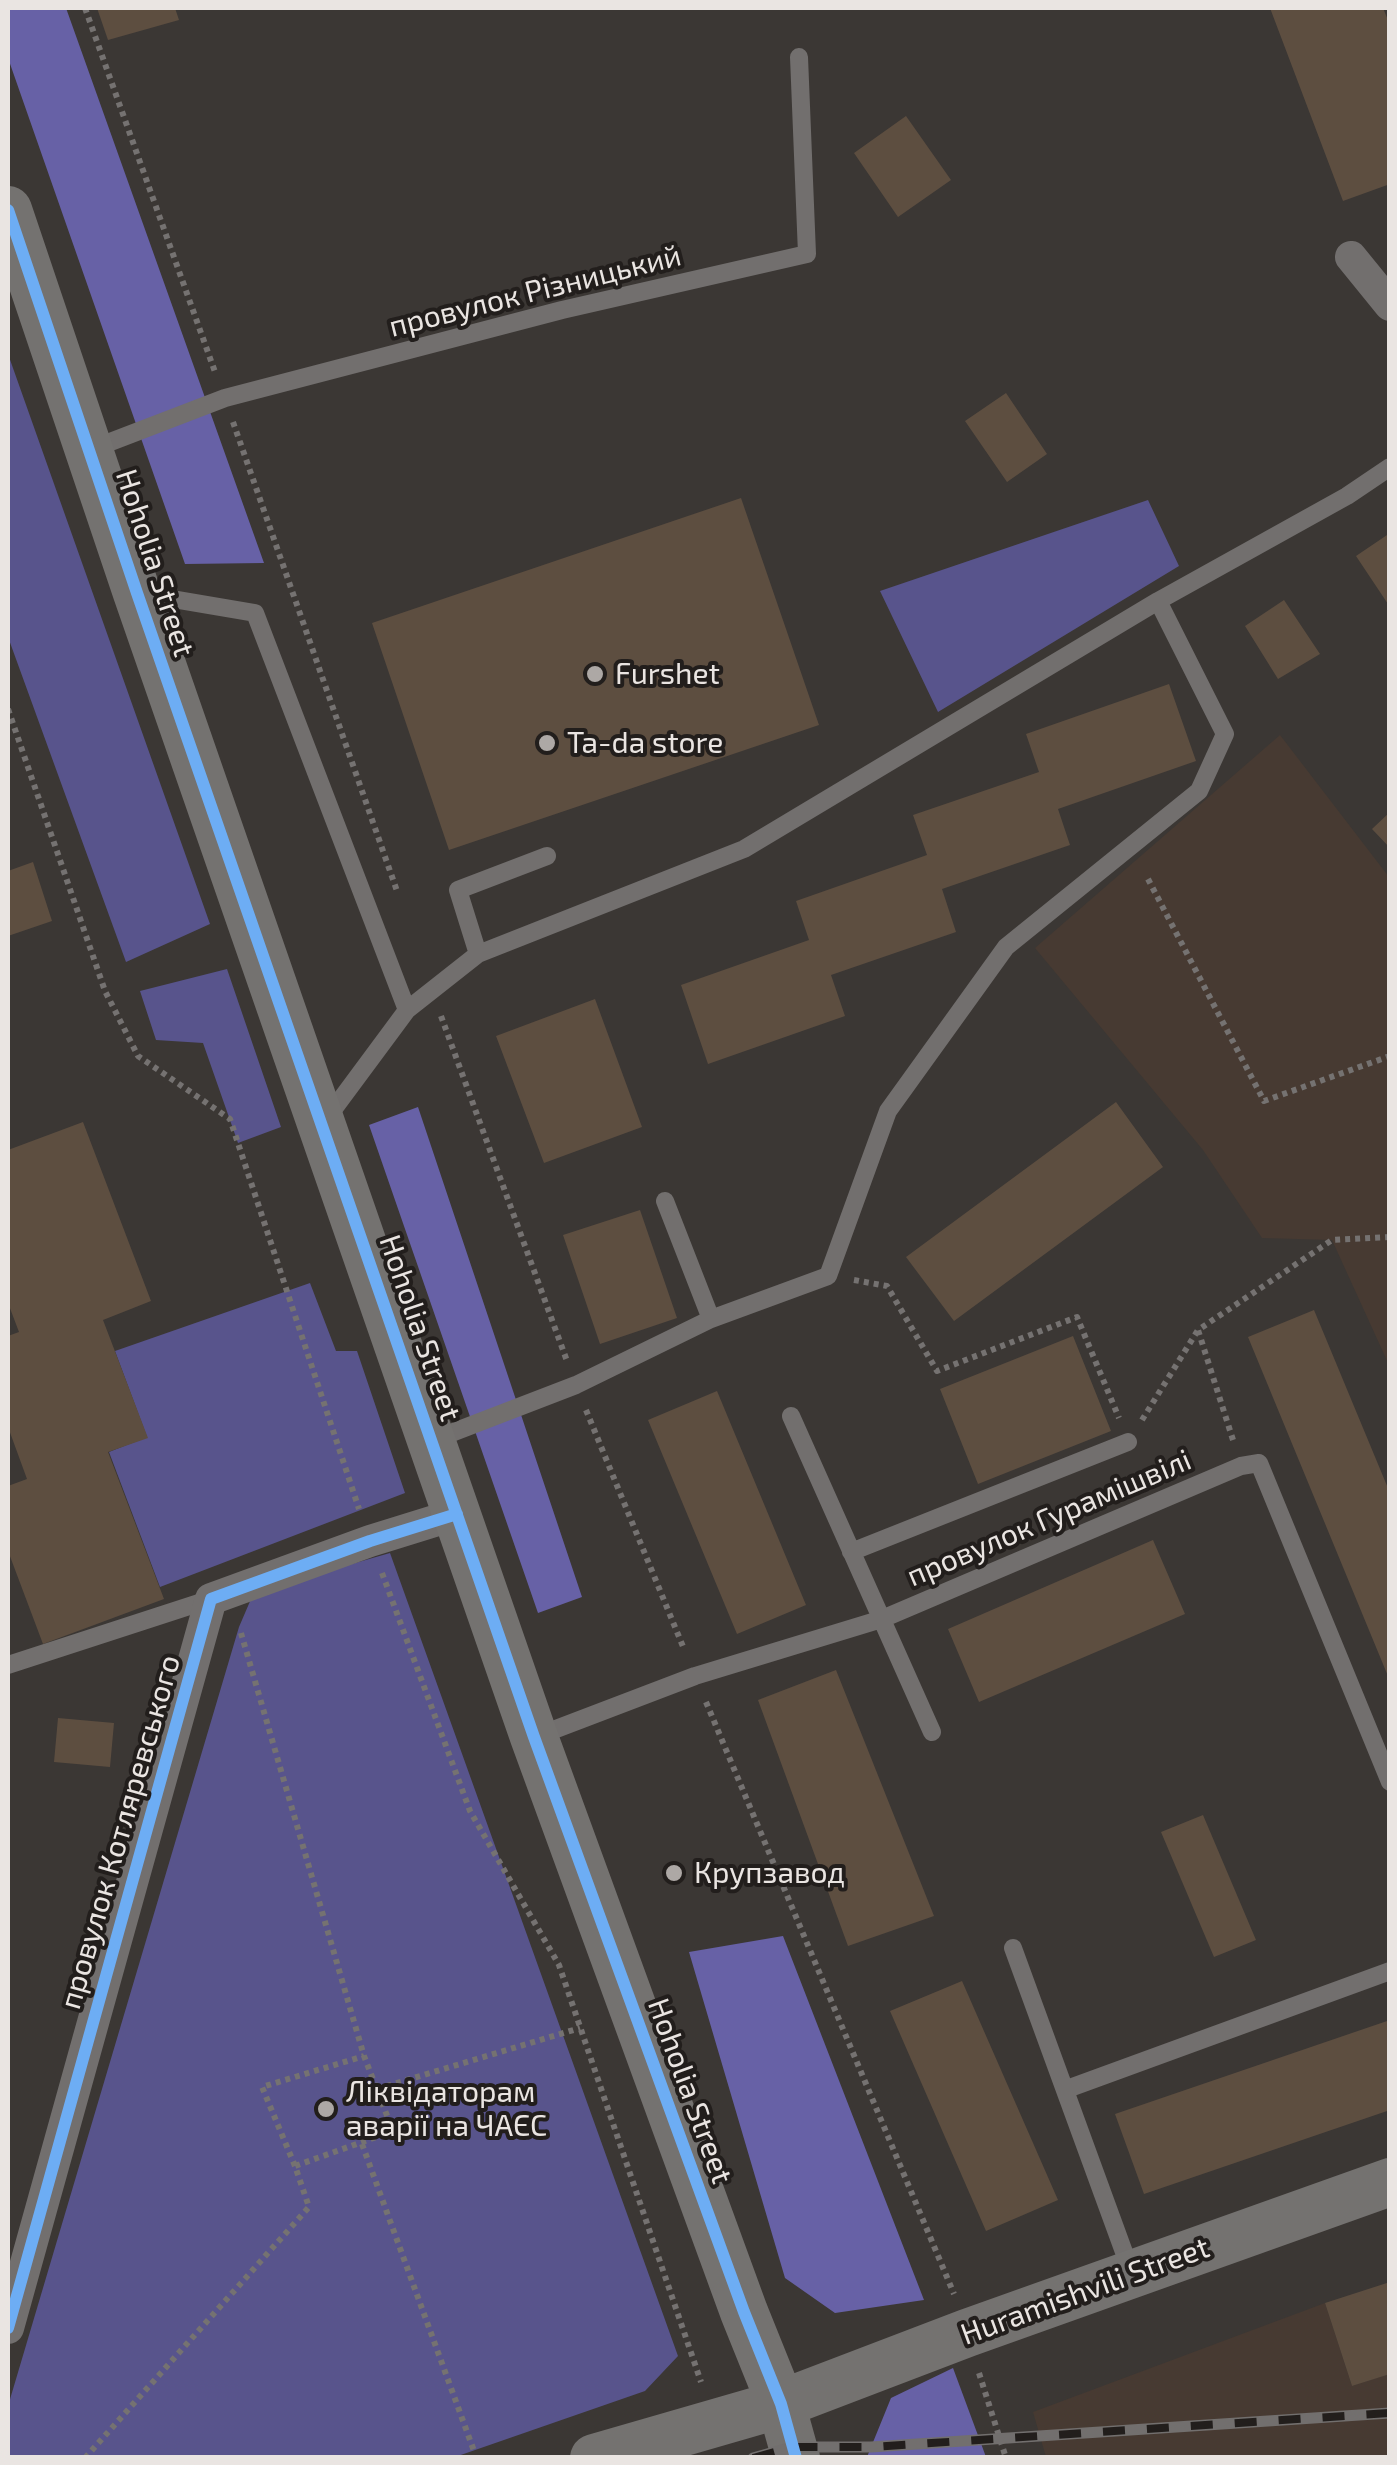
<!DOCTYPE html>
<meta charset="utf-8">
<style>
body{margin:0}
#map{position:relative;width:1397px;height:2465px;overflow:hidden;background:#3b3734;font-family:"Exo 2",sans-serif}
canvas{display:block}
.frame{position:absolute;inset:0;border:10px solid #eae5e2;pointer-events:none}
</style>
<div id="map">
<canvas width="1397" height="2465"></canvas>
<div class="frame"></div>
</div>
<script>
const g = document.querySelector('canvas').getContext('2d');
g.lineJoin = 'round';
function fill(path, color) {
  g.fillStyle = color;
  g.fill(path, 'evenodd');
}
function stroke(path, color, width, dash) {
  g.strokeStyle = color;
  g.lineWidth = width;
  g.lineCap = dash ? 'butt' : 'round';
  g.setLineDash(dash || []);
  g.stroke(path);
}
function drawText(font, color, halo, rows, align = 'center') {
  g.font = font + ' "Exo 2",sans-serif';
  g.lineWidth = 8;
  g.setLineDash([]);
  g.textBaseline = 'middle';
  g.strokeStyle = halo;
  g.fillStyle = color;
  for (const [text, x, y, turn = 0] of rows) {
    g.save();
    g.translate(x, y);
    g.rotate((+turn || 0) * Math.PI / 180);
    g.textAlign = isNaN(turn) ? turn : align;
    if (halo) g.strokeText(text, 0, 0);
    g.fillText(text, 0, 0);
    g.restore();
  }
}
fill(new Path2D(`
 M 1280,735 L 1389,877 L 1389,1365 L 1332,1240 L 1262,1238 L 1203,1150 L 1035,948 Z
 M 1325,2303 L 1352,2386 L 1389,2374 L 1389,2457 L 1046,2457 L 1033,2412 Z`), '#473a32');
fill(new Path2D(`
 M 8,354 L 210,924 L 126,962 L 8,637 Z
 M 1148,500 L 1179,566 L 938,712 L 880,591 Z
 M 227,969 L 281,1127 L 238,1143 L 203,1043 L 156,1040 L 140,991 Z
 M 310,1283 L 336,1351 L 357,1351 L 405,1493 L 160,1587 L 109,1452 L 147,1437 L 115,1351 Z
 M 390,1553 L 678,2356 L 645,2391 L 455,2457 L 8,2458 L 8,2406 L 239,1627 L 254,1592 Z`), '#58548c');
fill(new Path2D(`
 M 8,8 L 66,8 L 264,563 L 185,564 L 8,58 Z
 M 418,1107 L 582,1597 L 538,1613 L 369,1125 Z
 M 783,1936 L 924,2300 L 835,2313 L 785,2278 L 689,1952 Z
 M 953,2368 L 986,2457 L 867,2457 L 891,2398 Z`), '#6761a6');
fill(new Path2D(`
 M 97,8 L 175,8 L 179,20 L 108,40 Z
 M 1270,8 L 1383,8 L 1390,25 L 1390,184 L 1343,201 Z
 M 906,116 L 951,180 L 898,217 L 854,153 Z
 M 1006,393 L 1047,454 L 1007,482 L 965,421 Z
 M 741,498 L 819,725 L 449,850 L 372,623 Z
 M 1390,533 L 1390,607 L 1356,556 Z
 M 1284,600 L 1320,654 L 1278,679 L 1245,626 Z
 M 1169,684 L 1196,761 L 1058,809 L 1070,845 L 942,889 L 956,932 L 831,975 L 845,1016 L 708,1064 L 681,985 L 809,940 L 796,901 L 927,855 L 913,815 L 1039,772 L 1026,734 Z
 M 1390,812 L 1390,848 L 1372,829 Z
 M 33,862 L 52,921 L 8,936 L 8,871 Z
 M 595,999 L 642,1127 L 544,1163 L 496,1036 Z
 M 1116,1102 L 1163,1167 L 954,1321 L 906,1257 Z
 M 83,1122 L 151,1301 L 103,1320 L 148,1438 L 108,1452 L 164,1599 L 43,1644 L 8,1551 L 8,1486 L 27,1479 L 8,1427 L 8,1336 L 19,1332 L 8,1303 L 8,1150 Z
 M 640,1210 L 677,1318 L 600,1344 L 563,1235 Z
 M 1314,1310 L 1390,1493 L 1390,1681 L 1248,1337 Z
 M 1073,1336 L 1111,1431 L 978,1484 L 940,1389 Z
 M 717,1391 L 806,1605 L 737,1634 L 648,1420 Z
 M 1153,1540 L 1185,1614 L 979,1702 L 948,1629 Z
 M 836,1670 L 934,1916 L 848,1946 L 758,1700 Z
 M 58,1718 L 114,1723 L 110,1767 L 54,1762 Z
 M 1203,1815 L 1256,1940 L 1214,1957 L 1161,1832 Z
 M 962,1981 L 1058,2200 L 986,2231 L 890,2011 Z
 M 1390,2020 L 1390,2110 L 1144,2194 L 1115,2114 Z
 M 1390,2282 L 1390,2374 L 1352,2386 L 1325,2303 Z`), '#5d4e40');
stroke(new Path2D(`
 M 85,8 L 215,372
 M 233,422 L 397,891
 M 8,709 L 105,991 L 138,1056 L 230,1119 L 359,1509
 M 1148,879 L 1264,1101 L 1390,1056
 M 441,1016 L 567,1361
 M 854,1280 L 887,1286 L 937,1371 L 1077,1317 L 1119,1418
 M 586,1410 L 684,1649
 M 1142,1420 L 1198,1330
 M 1233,1440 L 1198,1330 L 1332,1240 L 1390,1237
 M 382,1573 L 470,1811 L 559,1965 L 701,2382
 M 706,1702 L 954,2294
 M 377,2089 L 580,2028
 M 362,2144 L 474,2451
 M 295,2166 L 262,2087 L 364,2056
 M 979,2373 L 1006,2458
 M 85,2458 L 309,2207 L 295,2166 L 393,2131 L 364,2056 L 241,1633`), '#757271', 6, [5, 5]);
stroke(new Path2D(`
 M 92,449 L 225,398 L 562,310 L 807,254 L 799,57
 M 143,594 L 255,613 L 407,1010 L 327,1118
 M 478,954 L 458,890 L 547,856
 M 407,1010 L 478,954 L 744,849 L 1158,601 L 1347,496 L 1390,467
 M 665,1201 L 711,1319
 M 791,1416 L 932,1732
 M 433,1440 L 576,1385 L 711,1319 L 828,1276 L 888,1111 L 1006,947 L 1199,791 L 1225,734 L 1158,601
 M 851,1552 L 1128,1442
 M 8,1665 L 211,1599
 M 535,1737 L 695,1676 L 882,1619 L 1241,1466 L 1259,1463 L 1390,1782
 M 1013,1948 L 1132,2274
 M 1067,2089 L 1390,1971`), '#726f6e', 18);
stroke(new Path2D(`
 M 1351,257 L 1390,305
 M 8,2328 L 211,1599 L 370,1541 L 457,1514`), '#726f6e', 32);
stroke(new Path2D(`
 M 8,210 L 137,593 L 534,1737 L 744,2312 L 781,2404 L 796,2458
 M 594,2458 L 781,2404 L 967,2333 L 1390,2182`), '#747270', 48);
const rail = new Path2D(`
 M 753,2458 L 792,2447 L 871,2447 L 1390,2413`);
stroke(rail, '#726f6e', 11);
stroke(rail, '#221e1c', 8, [22]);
stroke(new Path2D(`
 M 8,210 L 137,593 L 534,1737 L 744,2312 L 781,2404 L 796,2458
 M 8,2328 L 211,1599 L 370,1541 L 457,1514`), '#6dadf4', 12);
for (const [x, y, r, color] of [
 [595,674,10,"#ada8a5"],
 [547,743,10,"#ada8a5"],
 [674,1873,10,"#ada8a5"],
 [326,2109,10,"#ada8a5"]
]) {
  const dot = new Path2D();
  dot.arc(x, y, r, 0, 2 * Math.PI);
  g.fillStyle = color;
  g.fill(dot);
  stroke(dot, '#221e1c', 4);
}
drawText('30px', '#eae5e2', '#221e1c', [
 ["провулок Різницький",535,291,-14],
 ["Hoholia Street",155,563,72],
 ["Hoholia Street",420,1328,71],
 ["провулок Гурамішвілі",1049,1518,-23],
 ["провулок Котляревського",120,1832,-74],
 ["Hoholia Street",690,2091,70],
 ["Huramishvili Street",1085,2291,-20]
]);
drawText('30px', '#eae5e2', '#221e1c', [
 ["Furshet",615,674],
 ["Ta-da store",567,743],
 ["Крупзавод",694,1873],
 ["Ліквідаторам",346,2092],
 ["аварії на ЧАЄС",346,2126]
], 'left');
</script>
